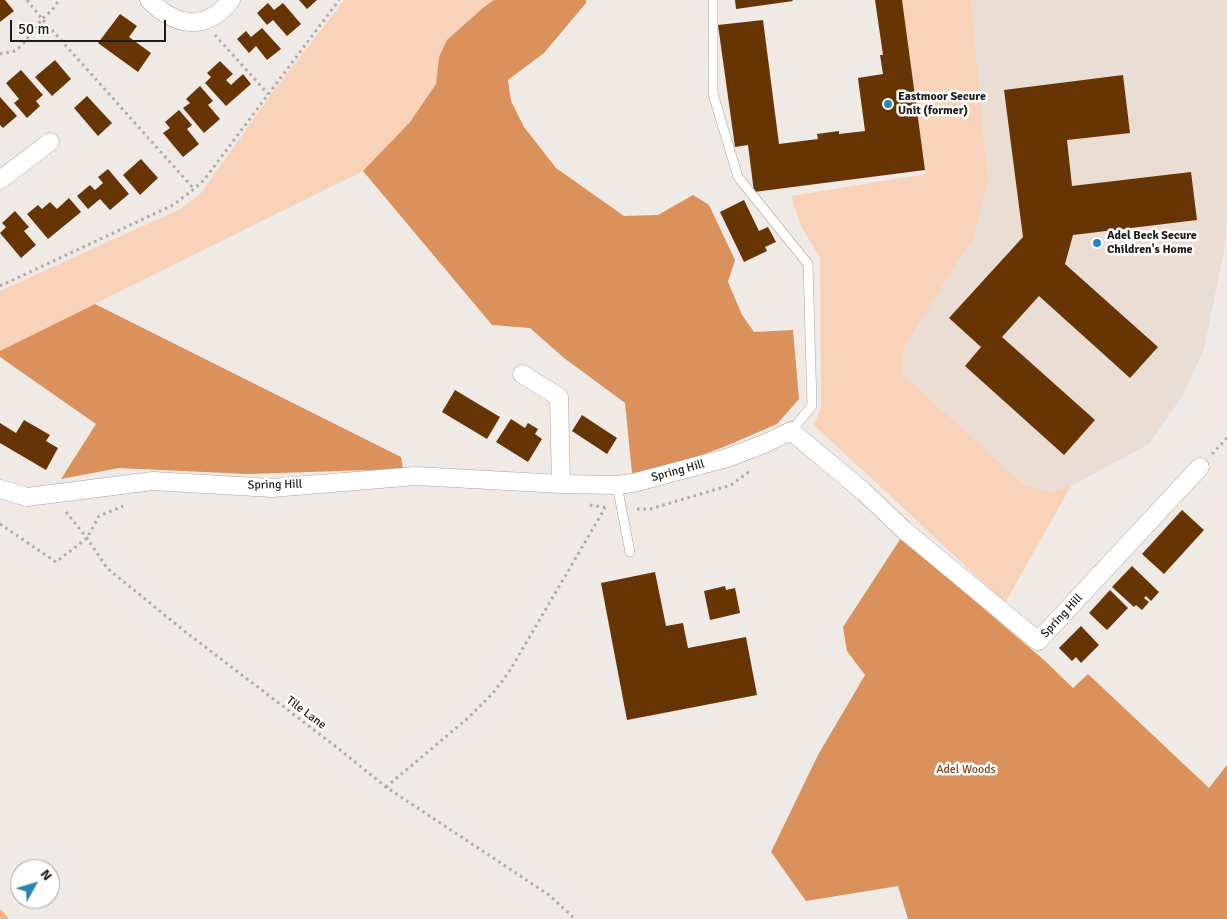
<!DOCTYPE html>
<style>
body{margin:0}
#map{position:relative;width:1227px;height:919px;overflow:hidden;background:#efeae6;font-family:Signika,sans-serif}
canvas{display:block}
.north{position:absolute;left:10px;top:859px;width:50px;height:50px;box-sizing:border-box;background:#fff;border:1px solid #a5a4a4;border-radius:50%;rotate:51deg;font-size:14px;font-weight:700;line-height:20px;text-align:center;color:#1e1c1b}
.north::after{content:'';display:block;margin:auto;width:18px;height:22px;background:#2c84b3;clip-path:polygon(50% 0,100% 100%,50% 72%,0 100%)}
.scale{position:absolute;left:10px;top:20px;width:156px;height:22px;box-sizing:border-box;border:2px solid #1e1c1b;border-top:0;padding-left:6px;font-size:15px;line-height:18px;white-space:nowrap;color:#1e1c1b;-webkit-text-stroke:4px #fff;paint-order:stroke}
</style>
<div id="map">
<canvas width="1227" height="919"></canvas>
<div class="north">N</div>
<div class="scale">50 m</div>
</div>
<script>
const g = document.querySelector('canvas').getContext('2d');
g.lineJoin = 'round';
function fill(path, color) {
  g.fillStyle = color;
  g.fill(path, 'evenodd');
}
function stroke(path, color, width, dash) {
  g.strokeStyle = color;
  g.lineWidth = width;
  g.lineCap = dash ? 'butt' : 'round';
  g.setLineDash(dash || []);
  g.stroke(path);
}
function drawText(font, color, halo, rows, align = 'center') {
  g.font = font + ' Signika,sans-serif';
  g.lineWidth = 5;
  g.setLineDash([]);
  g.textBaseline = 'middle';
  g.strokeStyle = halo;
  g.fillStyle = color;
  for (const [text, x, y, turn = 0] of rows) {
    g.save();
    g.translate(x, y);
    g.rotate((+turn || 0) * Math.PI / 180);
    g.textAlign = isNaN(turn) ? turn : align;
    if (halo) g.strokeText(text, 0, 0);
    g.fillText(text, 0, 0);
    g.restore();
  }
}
fill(new Path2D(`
 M 971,0 L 1227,0 L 1227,219 L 1224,251 L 1204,349 L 1183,395 L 1149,444 L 1071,486 L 1050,492 L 1023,484 L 903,374 L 904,349 L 920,321 L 988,180 Z`), '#e9ddd4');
fill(new Path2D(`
 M 344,0 L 494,0 L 484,7 L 439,57 L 436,84 L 410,122 L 363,171 L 0,351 L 0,291 L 180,209 L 201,193 L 273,92 Z
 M 898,0 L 971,0 L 988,180 L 974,236 L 920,321 L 904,349 L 903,374 L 1023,484 L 1050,492 L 1071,486 L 1005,603 L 814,425 L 821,407 L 820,258 L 801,226 L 791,196 L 926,174 Z`), '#f9d3b9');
fill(new Path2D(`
 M 494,0 L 586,0 L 586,3 L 544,53 L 508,80 L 511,101 L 524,127 L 556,168 L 624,216 L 658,215 L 693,195 L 709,205 L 735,260 L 728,282 L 742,315 L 754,332 L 793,330 L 799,399 L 777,424 L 726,446 L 669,467 L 632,473 L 625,403 L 564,358 L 530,328 L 492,325 L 363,171 L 410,122 L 436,84 L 439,57 L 447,40 L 484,7 Z
 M 95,304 L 401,457 L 403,469 L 247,474 L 119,468 L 61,479 L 96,424 L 0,357 L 0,351 Z
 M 901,538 L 1044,660 L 1073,688 L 1088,674 L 1209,788 L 1227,765 L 1227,919 L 908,919 L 898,886 L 806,901 L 771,852 L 818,755 L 865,675 L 847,651 L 843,627 Z`), '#da915b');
stroke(new Path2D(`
 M 0,913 L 5,919`), '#fcb079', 6);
fill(new Path2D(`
 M 0,0 L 5,0 L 14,11 L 0,22 Z
 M 299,0 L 317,0 L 307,9 Z
 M 735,0 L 792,0 L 793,1 L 736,9 Z
 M 875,0 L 902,0 L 925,170 L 754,192 L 748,145 L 735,147 L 718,25 L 763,20 L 779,144 L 818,139 L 817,134 L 839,131 L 839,134 L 865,131 L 858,78 L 883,74 L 880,55 L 883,55 Z
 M 268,3 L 274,10 L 283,3 L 301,24 L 287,36 L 273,20 L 267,25 L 257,13 Z
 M 120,14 L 137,26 L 129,37 L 151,53 L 138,72 L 98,43 Z
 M 262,28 L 281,49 L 267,60 L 256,46 L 249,53 L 237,39 L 246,31 L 251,37 Z
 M 55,60 L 71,79 L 52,96 L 35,77 Z
 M 220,61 L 233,74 L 226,80 L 231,85 L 243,74 L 251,84 L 226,106 L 205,83 L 211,77 L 207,73 Z
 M 21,70 L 43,95 L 36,101 L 40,106 L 27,118 L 14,103 L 19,99 L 6,83 Z
 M 1123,75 L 1130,133 L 1067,140 L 1072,186 L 1191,172 L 1197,220 L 1073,235 L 1065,264 L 1158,347 L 1130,378 L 1039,296 L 1002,337 L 1095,420 L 1064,455 L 965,366 L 981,347 L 949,318 L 1023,237 L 1004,90 Z
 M 200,86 L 213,101 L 208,105 L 220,119 L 204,133 L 183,108 L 190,103 L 186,99 Z
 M 87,96 L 112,123 L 98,136 L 74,108 Z
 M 0,97 L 17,116 L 3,128 L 0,125 Z
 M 179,110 L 192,125 L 187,129 L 199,144 L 183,157 L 163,133 L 170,128 L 165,122 Z
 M 141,159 L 158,178 L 140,195 L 123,175 Z
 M 108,169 L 129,194 L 110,210 L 100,199 L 88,209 L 77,196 L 90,185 L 95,190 L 103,183 L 98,177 Z
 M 69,198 L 81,212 L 48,239 L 27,214 L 38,205 L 42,209 L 50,202 L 57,209 Z
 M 744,200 L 759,231 L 768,227 L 776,242 L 765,247 L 767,251 L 744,262 L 720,212 Z
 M 15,211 L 29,227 L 24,231 L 36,245 L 21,258 L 0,233 L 6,227 L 2,223 Z
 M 455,390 L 500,417 L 487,439 L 442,412 Z
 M 582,415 L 617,438 L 607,454 L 572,431 Z
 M 511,419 L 525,428 L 528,423 L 538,429 L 535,434 L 542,439 L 528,462 L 496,442 Z
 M 24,420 L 50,435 L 46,441 L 58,448 L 46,470 L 0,443 L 0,423 L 16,433 Z
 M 1182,510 L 1204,530 L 1164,574 L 1142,554 Z
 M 1132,566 L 1159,592 L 1151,601 L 1146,596 L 1144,598 L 1149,602 L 1142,610 L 1136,605 L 1134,607 L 1112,587 Z
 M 655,572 L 666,626 L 683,623 L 688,648 L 746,637 L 757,695 L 627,720 L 601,583 Z
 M 725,586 L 726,590 L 735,588 L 740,613 L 710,620 L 704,591 Z
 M 1110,590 L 1128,608 L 1107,630 L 1089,613 Z
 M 1081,626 L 1099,645 L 1081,663 L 1076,657 L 1072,661 L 1059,648 Z`), '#673404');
const lane = new Path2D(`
 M 713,0 L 713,94 L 738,177 L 808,264 L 812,406 L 791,431
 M 617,485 L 630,552`);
const street = new Path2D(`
 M 149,0 C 176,27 206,32 231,0
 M 0,180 L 50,142
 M 522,374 L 559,397 L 561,484
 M 0,489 L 27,497 L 153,481 L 272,488 L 416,476 L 561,484 L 617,485 L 633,483 L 727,458 L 764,444 L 791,431 L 864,492 L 904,530 L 1038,641 L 1200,467`);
stroke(lane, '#a8a4a0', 10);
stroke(street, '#a8a4a0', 19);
stroke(new Path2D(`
 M 27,0 L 42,19 L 194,189
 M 215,35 L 268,94
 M 0,54 L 15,51 L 24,43 L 42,19 L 52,10 L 59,0
 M 0,286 L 173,205 L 194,189 L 204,180 L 339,0
 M 1212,454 L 1227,438
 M 590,505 L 608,508
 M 637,509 L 650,509 L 731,485 L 750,471
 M 66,512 L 87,538 L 107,568 L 183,630 L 335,746 L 386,787 L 549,895 L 575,919
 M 0,524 L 56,562 L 87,538 L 99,516 L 123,506
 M 386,787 L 468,718 L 493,693 L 509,672 L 605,508`), '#b0aba8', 3, [2.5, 4]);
stroke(lane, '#fff', 9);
stroke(street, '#fff', 18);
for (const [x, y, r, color] of [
 [888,104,5,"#2c84b3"],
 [1097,243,5,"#2c84b3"]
]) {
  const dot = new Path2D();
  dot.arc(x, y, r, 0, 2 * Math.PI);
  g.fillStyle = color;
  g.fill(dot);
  stroke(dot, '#fff', 2);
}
drawText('bold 12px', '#1e1c1b', '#fff', [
 ["Eastmoor Secure",898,97],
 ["Unit (former)",898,111],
 ["Adel Beck Secure",1107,236],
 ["Children's Home",1107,250]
], 'left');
drawText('12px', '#1e1c1b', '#fff', [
 ["Spring Hill",678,471,-15],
 ["Spring Hill",275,485,-1],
 ["Spring Hill",1062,616,-47],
 ["Tile Lane",306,713,37]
]);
drawText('12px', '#7a4921', '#fff', [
 ["Adel Woods",966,770]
]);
</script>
